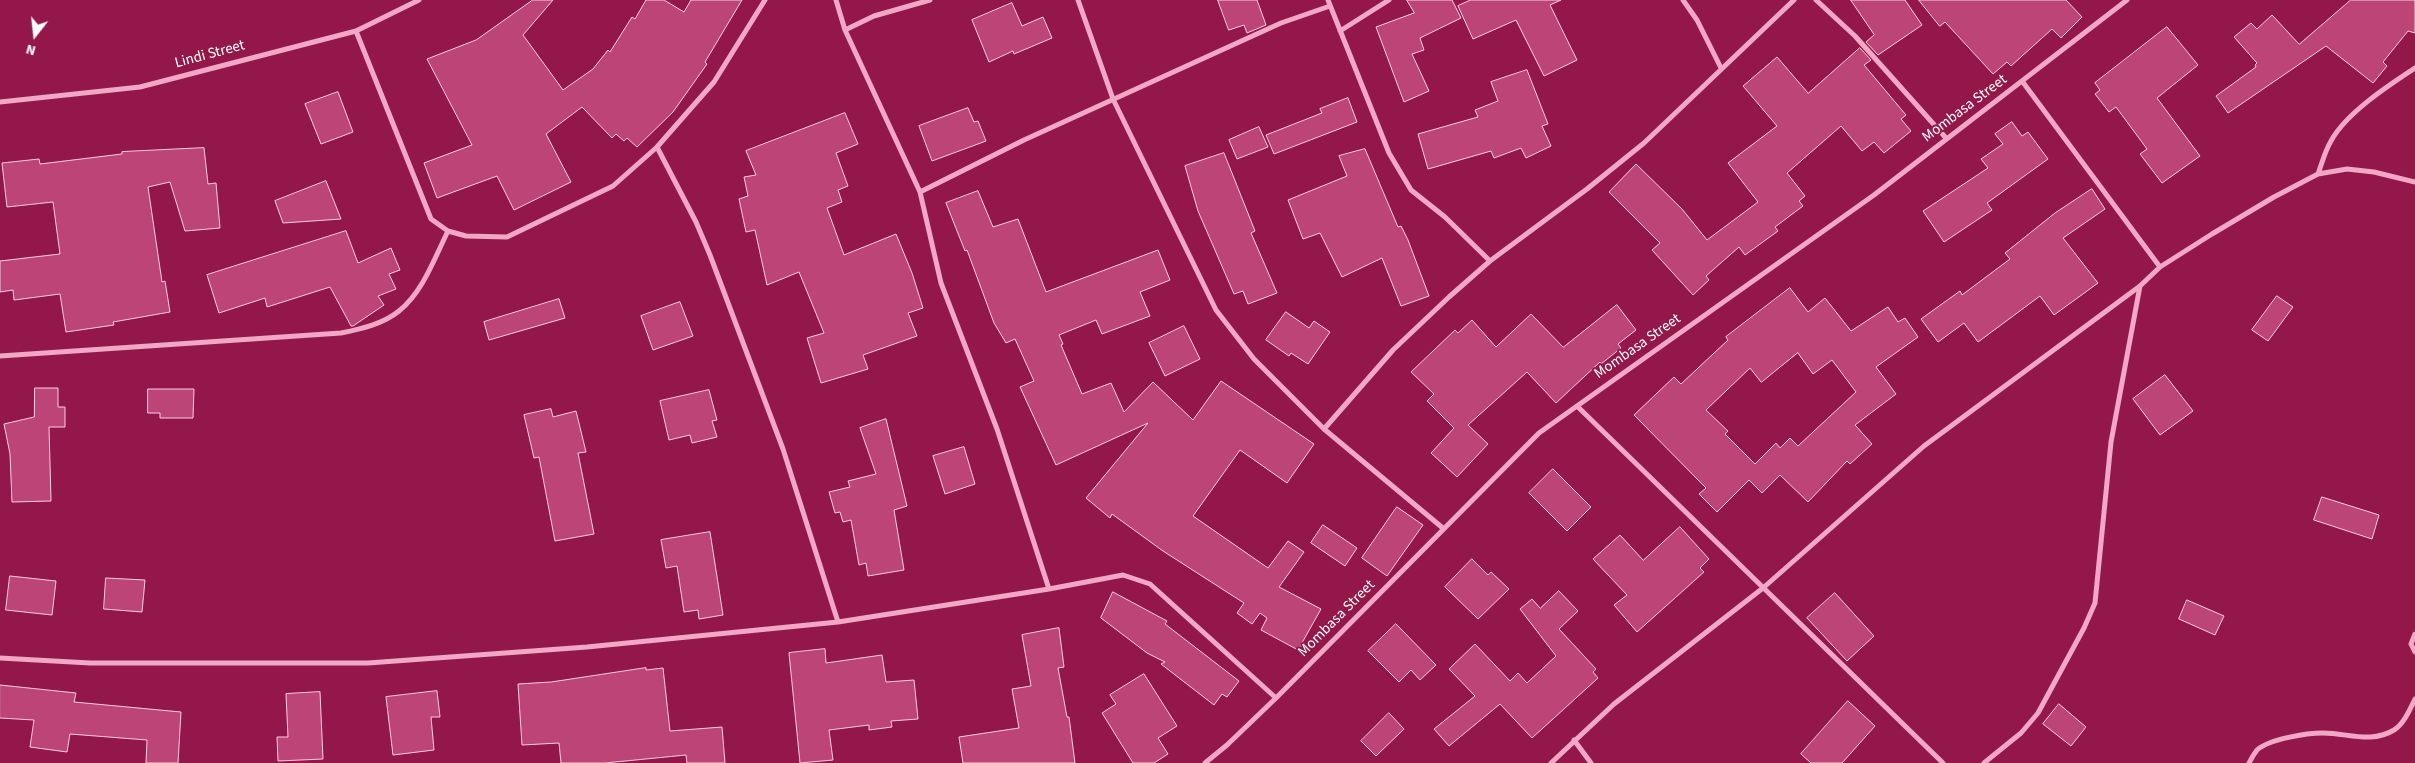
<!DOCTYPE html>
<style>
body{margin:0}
#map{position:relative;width:2415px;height:763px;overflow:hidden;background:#931849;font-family:"Source Sans 3",sans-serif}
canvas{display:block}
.north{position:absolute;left:10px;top:10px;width:50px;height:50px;-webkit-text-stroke:4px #931849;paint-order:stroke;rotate:196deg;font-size:14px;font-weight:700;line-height:20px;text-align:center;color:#fff}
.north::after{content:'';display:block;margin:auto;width:18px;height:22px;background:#fff;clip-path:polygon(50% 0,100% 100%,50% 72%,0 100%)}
</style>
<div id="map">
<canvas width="2415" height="763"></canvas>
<div class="north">N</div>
</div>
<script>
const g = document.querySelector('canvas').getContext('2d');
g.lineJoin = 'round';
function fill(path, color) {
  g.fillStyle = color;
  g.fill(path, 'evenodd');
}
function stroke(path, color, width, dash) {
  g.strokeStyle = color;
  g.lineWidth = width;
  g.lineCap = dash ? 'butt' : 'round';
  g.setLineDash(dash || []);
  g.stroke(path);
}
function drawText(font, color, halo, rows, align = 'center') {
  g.font = font + ' "Source Sans 3",sans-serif';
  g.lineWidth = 4;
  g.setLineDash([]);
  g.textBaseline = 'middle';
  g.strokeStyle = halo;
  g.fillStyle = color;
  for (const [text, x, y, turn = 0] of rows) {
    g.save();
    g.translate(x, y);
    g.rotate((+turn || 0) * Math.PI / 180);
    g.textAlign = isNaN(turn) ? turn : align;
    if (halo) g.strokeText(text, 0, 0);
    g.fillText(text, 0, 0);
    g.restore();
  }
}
const building = new Path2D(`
 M 533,0 L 553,0 L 523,35 L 563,90 L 593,69 L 608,50 L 610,52 L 632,17 L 635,19 L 646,0 L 664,0 L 684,12 L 691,0 L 742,0 L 705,62 L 707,64 L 673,112 L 637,147 L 627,138 L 624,141 L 616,134 L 612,138 L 582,107 L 546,134 L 571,182 L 514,210 L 497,176 L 437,198 L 424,163 L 472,145 L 427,59 L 476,40 Z
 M 1218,0 L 1257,0 L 1266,25 L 1247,33 L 1244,25 L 1229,30 Z
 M 1407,0 L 1452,0 L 1461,18 L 1420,38 L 1424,50 L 1412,54 L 1429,91 L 1404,102 L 1376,27 L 1414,13 Z
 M 1471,0 L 1561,0 L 1550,5 L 1577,60 L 1544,76 L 1516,20 L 1473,39 L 1458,6 Z
 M 1851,0 L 1905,0 L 1922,25 L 1878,55 L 1866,42 L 1874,35 Z
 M 1919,0 L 2066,0 L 2082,17 L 2061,38 L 2052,29 L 2011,66 L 2007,62 L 1993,74 L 1945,22 L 1940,26 Z
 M 2351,0 L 2415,0 L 2415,33 L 2408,31 L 2383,62 L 2387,66 L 2373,83 L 2326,46 L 2228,113 L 2216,96 L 2256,67 L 2255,65 L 2257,63 L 2234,37 L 2251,23 L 2257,29 L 2272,15 L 2299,44 Z
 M 1012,3 L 1022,26 L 1043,17 L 1052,38 L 1014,54 L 1013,51 L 989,62 L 972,20 Z
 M 2167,27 L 2198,65 L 2157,98 L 2200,156 L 2162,183 L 2140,154 L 2147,149 L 2116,107 L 2109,112 L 2095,94 L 2100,90 L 2095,83 Z
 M 1860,48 L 1871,60 L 1864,65 L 1906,115 L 1901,119 L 1911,131 L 1884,153 L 1874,142 L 1862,151 L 1841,126 L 1787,173 L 1805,196 L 1799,201 L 1803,206 L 1775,227 L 1778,231 L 1745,255 L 1739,247 L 1706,276 L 1709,280 L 1693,295 L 1652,250 L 1660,243 L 1609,192 L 1636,164 L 1682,209 L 1707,240 L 1758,202 L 1728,163 L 1777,126 L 1743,86 L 1777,57 L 1808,93 Z
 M 1527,70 L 1548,124 L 1542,126 L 1551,146 L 1526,158 L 1521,148 L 1494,158 L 1491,151 L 1428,169 L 1418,134 L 1478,117 L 1475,110 L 1498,101 L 1491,82 Z
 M 338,92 L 353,132 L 321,144 L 305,104 Z
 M 1348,98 L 1357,122 L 1274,154 L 1266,135 L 1322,113 L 1320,109 Z
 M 968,108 L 974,122 L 978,121 L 986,141 L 932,161 L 919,126 Z
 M 845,113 L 858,144 L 836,153 L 848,186 L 838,190 L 842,202 L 827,208 L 844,255 L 896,234 L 912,273 L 923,308 L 908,313 L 917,336 L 863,355 L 868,369 L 821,383 L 807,338 L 824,333 L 799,272 L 767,285 L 755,230 L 746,232 L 739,199 L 748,196 L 744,177 L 756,175 L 746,151 Z
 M 2012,122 L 2022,136 L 2028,132 L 2048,159 L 1987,203 L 1992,210 L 1944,242 L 1923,211 L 1988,168 L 1981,159 L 2003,144 L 1995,134 Z
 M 1259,127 L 1268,147 L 1237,159 L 1229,140 Z
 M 204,148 L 208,184 L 216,183 L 220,228 L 185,231 L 170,182 L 148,187 L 162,282 L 165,281 L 170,312 L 113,322 L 114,325 L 66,332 L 60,294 L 14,300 L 13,290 L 0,292 L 0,261 L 60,254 L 53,202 L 7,207 L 2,163 L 39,159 L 40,164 L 122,154 L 122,152 Z
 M 1365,149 L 1398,227 L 1401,226 L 1408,240 L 1429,296 L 1401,306 L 1382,258 L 1342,277 L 1320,233 L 1303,239 L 1288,200 L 1347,176 L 1339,156 Z
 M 1224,153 L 1255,231 L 1251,233 L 1277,293 L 1248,304 L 1243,291 L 1234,294 L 1198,211 L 1185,166 Z
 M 326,181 L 341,219 L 283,223 L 275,201 Z
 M 2092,189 L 2105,209 L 2063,238 L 2098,283 L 2054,315 L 2040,296 L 1978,342 L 1964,323 L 1938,342 L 1921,319 L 1960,291 L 1962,295 L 2010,259 L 2005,253 L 2055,213 Z
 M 978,191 L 993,227 L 1018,219 L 1046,292 L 1158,250 L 1170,280 L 1140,292 L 1150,316 L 1102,334 L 1096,320 L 1059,335 L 1063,344 L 1061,345 L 1082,394 L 1111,383 L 1124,412 L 1153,382 L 1193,420 L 1221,381 L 1314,444 L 1287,483 L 1240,450 L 1193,516 L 1268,568 L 1288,541 L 1304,552 L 1279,587 L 1321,609 L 1298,650 L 1261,630 L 1267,618 L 1260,613 L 1252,624 L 1237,613 L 1244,603 L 1163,551 L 1112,514 L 1110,518 L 1086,498 L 1148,423 L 1056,465 L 1020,387 L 1034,381 L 1015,339 L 1006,343 L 994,323 L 967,250 L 965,251 L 946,203 Z
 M 346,231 L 358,263 L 391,248 L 400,270 L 389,274 L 396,289 L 378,296 L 384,305 L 353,326 L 351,326 L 330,287 L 267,307 L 265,298 L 219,313 L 207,275 Z
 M 1790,288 L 1808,312 L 1825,298 L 1851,331 L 1888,307 L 1898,322 L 1905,318 L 1918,337 L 1876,367 L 1896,394 L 1855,425 L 1872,444 L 1850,464 L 1847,461 L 1808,502 L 1780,475 L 1762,493 L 1749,480 L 1717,512 L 1699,494 L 1706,488 L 1634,415 L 1674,377 L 1681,384 L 1728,340 L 1726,337 ZM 1798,353 L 1813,374 L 1832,360 L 1856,392 L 1798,446 L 1790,438 L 1780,448 L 1776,443 L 1755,464 L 1725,434 L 1728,431 L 1706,410 L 1750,368 L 1761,382 Z
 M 2277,296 L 2293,307 L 2268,341 L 2252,330 Z
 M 559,299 L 565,318 L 489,340 L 484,322 Z
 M 680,302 L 693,336 L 653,350 L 641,316 Z
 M 1617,305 L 1636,330 L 1618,344 L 1621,348 L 1601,364 L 1600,362 L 1556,403 L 1527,372 L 1468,425 L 1488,444 L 1457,477 L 1431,453 L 1454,428 L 1427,401 L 1434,394 L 1411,372 L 1455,330 L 1458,333 L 1472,320 L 1496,347 L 1531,314 L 1563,347 Z
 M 1286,312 L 1309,328 L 1314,321 L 1330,332 L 1308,364 L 1291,353 L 1289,356 L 1266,340 Z
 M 1184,326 L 1200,359 L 1165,376 L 1149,343 Z
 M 2165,375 L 2193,411 L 2160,435 L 2133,399 Z
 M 35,388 L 58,388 L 58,407 L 65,407 L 65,427 L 49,427 L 51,501 L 12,502 L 10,454 L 4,424 L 34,417 Z
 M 148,389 L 194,389 L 193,418 L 160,418 L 160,413 L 148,413 Z
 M 709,390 L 717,420 L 712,421 L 717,437 L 692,443 L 690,435 L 669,440 L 660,401 Z
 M 551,409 L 553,417 L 576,411 L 586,452 L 578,453 L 594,534 L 555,541 L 539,457 L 534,458 L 524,415 Z
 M 886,419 L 907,506 L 894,510 L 904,570 L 868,576 L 866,563 L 859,565 L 851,520 L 843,522 L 840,512 L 835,513 L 829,492 L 850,487 L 848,481 L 876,474 L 860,428 Z
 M 964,447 L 975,484 L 945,494 L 933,456 Z
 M 1553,469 L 1591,507 L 1567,531 L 1529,493 Z
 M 2322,497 L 2379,515 L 2372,539 L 2314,520 Z
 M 1397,507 L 1423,525 L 1387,576 L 1362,558 Z
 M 1323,525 L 1357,548 L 1345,566 L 1311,543 Z
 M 1680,527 L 1709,559 L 1700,568 L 1704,572 L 1637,632 L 1614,605 L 1627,595 L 1593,559 L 1620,535 L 1643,560 Z
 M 710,532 L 723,615 L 699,619 L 698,610 L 684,612 L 677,566 L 666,568 L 661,540 Z
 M 1472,559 L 1488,575 L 1491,572 L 1509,589 L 1478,619 L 1445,587 Z
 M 10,576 L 56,581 L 52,615 L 6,610 Z
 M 106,578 L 145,580 L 142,612 L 104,609 Z
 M 1559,591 L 1578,611 L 1559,629 L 1596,669 L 1593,672 L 1598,678 L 1532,738 L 1500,704 L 1449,746 L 1434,729 L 1475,696 L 1449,669 L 1475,644 L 1510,681 L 1518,673 L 1527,683 L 1556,656 L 1520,609 L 1532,599 L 1540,608 Z
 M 1113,592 L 1167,621 L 1165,624 L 1239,681 L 1227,697 L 1222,694 L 1214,705 L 1161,664 L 1165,662 L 1147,653 L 1101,618 Z
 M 1835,593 L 1874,636 L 1847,661 L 1807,618 Z
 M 2187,600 L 2224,616 L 2215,635 L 2179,619 Z
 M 1396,624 L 1436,665 L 1420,680 L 1411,670 L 1399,682 L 1368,651 Z
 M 1059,628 L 1064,667 L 1058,668 L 1067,717 L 1069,717 L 1075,763 L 963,763 L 959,737 L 1019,728 L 1012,689 L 1031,686 L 1022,635 Z
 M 825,649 L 826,663 L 882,655 L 886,682 L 914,680 L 918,719 L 891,721 L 892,727 L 869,730 L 869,725 L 829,730 L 833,760 L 800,763 L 789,653 Z
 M 646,668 L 646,670 L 663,668 L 670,731 L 722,727 L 725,763 L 687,763 L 686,755 L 605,763 L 561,763 L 559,743 L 522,745 L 518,684 L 551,682 Z
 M 1144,674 L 1177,726 L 1158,738 L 1168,754 L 1154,763 L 1133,763 L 1102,713 L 1116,704 L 1110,695 Z
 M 0,685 L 76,693 L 74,702 L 181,712 L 178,763 L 146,763 L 147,740 L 70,734 L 67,752 L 30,747 L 34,720 L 0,718 Z
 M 437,691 L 440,717 L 431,717 L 434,750 L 393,755 L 386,697 Z
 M 320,692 L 323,759 L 278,761 L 277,737 L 288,737 L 286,694 Z
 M 1848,701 L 1875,726 L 1842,763 L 1811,763 L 1801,754 Z
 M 2059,704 L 2086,727 L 2071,746 L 2043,724 Z
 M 1389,713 L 1404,729 L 1376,756 L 1361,741 Z`);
fill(building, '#bc4575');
stroke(building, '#fbcfe1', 1);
stroke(new Path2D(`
 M 836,0 L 845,30 L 920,192 L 941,283 L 997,429 L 1049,589
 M 1078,0 L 1113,99 L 1216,310 L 1254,359 L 1324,429 L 1444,529
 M 1328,0 L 1389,153 L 1411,190 L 1445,217 L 1490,261
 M 1683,0 L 1697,20 L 1721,68
 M 1816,0 L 1855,36 L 1946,138
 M 845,30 L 874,16 L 930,0
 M 356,31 L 431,219 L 448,231 L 466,236 L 507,237 L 613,186 L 657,147 L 714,82 L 765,0
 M 1340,31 L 1389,0
 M 2022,81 L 2160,267
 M 0,102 L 140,87 L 356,31 L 419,0
 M 657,147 L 696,222 L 710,255 L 783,449 L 838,622
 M 2318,174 C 2322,163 2325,151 2331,141 C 2346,113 2389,85 2415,68
 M 920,192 L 1024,140 L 1281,23 L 1330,6
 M 0,356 L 341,333 C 361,329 383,324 399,311 C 423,292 435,257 448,231
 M 1577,406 L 1943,763
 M 1324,429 L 1393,350 L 1449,297 L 1490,261 L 1587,189 L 1644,143 L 1794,0
 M 2415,634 L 2411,644 L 2415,652
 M 0,658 L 90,663 L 368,663 L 587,647 L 838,622 L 1049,589 L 1123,575 L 1150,584 L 1276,698
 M 1574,740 L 1591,763
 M 1205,763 L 1227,745 L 1276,698 L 1539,433 L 1874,195 L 2127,0
 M 1551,763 L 1614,704 L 1763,588 L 1924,446 L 2140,286 L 2160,267 L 2212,234 L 2274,197 L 2318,174 L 2347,169 L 2374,172 L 2415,182
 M 1984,763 L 2021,733 L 2038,713 L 2084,628 L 2095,603 L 2111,442 L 2140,286
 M 2249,763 C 2251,759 2254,754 2257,750 C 2269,739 2307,733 2323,733 C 2348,733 2371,744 2394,730 C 2404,724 2410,709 2415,699`), '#f0a8c6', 5);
drawText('15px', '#fff', '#931849', [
 ["Lindi Street",210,55,-15],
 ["Mombasa Street",1965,109,-37],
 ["Mombasa Street",1638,347,-35],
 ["Mombasa Street",1337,619,-45]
]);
</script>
